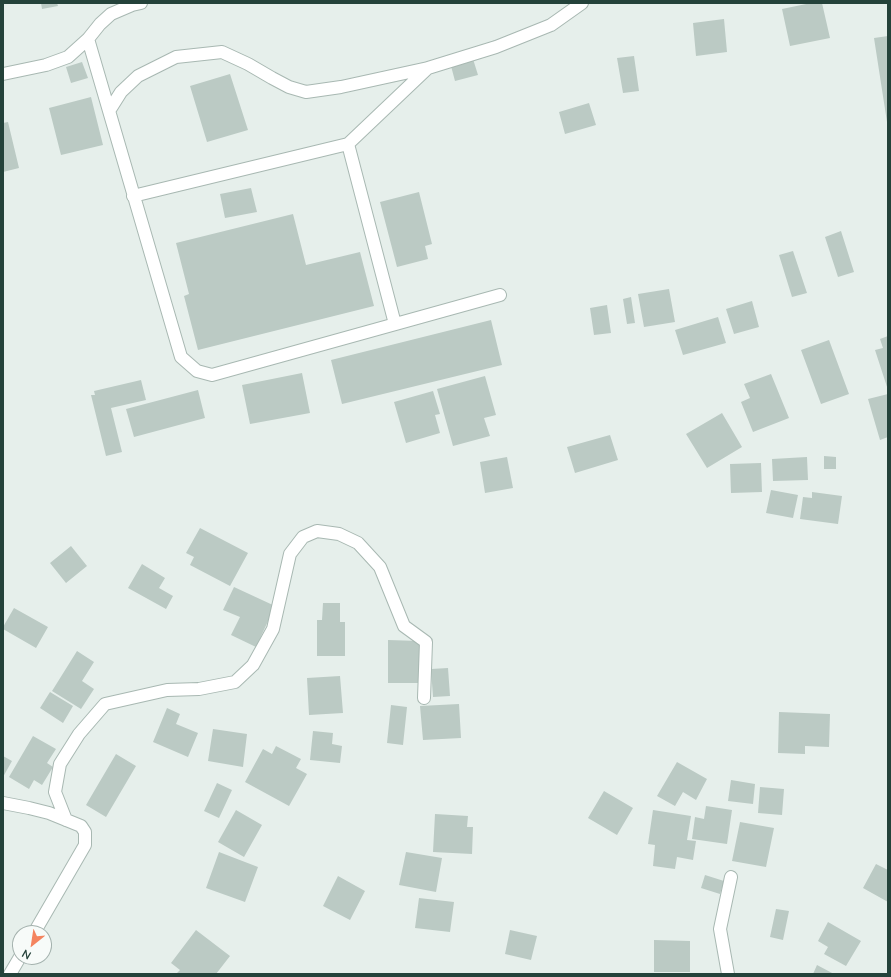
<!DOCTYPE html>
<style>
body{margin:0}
#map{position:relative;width:891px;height:977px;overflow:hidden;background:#e6efeb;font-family:Mulish,sans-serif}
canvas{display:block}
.frame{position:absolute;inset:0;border:4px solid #24423a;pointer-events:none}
.north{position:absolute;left:12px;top:925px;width:40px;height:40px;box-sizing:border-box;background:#f7fbf9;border:1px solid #a3b1ad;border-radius:50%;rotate:210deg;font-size:11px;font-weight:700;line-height:16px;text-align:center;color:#24423a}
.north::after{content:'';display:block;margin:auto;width:14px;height:18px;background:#f4845f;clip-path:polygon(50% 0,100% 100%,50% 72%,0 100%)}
</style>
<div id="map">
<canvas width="891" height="977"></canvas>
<div class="frame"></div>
<div class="north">N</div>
</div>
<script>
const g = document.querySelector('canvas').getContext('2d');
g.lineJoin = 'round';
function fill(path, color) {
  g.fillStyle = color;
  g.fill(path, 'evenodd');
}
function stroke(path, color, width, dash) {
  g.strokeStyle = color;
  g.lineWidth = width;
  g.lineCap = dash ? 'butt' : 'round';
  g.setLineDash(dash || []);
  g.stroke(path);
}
fill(new Path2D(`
 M 41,3 L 57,3 L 58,6 L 42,9 Z
 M 811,3 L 822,3 L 830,38 L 790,46 L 782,9 Z
 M 724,19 L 727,52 L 696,56 L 693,23 Z
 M 888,36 L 888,122 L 887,122 L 874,38 Z
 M 634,56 L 639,91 L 623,93 L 617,58 Z
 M 473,59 L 478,75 L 455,81 L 451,66 Z
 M 82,62 L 88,78 L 71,83 L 66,67 Z
 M 230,74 L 248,130 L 207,142 L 190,86 Z
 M 91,97 L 103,145 L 61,155 L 49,108 Z
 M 589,103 L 596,125 L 565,134 L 559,112 Z
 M 8,122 L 19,168 L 3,172 L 3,123 Z
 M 251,188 L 257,212 L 225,218 L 220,194 Z
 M 419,192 L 432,244 L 425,246 L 428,259 L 397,267 L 380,202 Z
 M 293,214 L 306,265 L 360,252 L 374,306 L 198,350 L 184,296 L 189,294 L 176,243 Z
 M 841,231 L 854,272 L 838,277 L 825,237 Z
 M 793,251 L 807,293 L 792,297 L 779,255 Z
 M 669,289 L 675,322 L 644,327 L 638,294 Z
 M 631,297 L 635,323 L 627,324 L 623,299 Z
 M 752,301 L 759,327 L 734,334 L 726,309 Z
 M 607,305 L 611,333 L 594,335 L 590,308 Z
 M 718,317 L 726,343 L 683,355 L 675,330 Z
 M 491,320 L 502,365 L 342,404 L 331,360 Z
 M 888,336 L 888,390 L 875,350 L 883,348 L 880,339 Z
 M 829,340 L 849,394 L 821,404 L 801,350 Z
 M 302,373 L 310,413 L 250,424 L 242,385 Z
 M 771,374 L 789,418 L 753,432 L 741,402 L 750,398 L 744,384 Z
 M 485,376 L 496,415 L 484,418 L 490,436 L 453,446 L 437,389 Z
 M 141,380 L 146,400 L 111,408 L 122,452 L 106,456 L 91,395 L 95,395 L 94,391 Z
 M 198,390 L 205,418 L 134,437 L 126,409 Z
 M 433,391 L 440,414 L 435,415 L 440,433 L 406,443 L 394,402 Z
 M 888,394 L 888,437 L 880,440 L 868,399 Z
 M 722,413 L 742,447 L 707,468 L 686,434 Z
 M 610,435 L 618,460 L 575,473 L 567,447 Z
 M 824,456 L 836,457 L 836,469 L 824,469 Z
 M 507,457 L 513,488 L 485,493 L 480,462 Z
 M 807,457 L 808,480 L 773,481 L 772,459 Z
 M 761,463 L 762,492 L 731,493 L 730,464 Z
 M 771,490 L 798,495 L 793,518 L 766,513 Z
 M 812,492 L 842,496 L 838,524 L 800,519 L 803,497 L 812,498 Z
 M 200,528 L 248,553 L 230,586 L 190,565 L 194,557 L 186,553 Z
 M 71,546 L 87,566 L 66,583 L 50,563 Z
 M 142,564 L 165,578 L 159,588 L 173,596 L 166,609 L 128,588 Z
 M 234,587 L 275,606 L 256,647 L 231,635 L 240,617 L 223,610 Z
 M 323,603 L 340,603 L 340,622 L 345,622 L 345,656 L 317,656 L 317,620 L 322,620 Z
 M 14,608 L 48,627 L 36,648 L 3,629 L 3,627 Z
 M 388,640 L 420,641 L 420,683 L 388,683 Z
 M 77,651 L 94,662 L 82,681 L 94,689 L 81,709 L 52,691 Z
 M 448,668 L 450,696 L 433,697 L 431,669 Z
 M 340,676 L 343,713 L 309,715 L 307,678 Z
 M 50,692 L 73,706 L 63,723 L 40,708 Z
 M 459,704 L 461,738 L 423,740 L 420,706 Z
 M 391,705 L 407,707 L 403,745 L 387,743 Z
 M 167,708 L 180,714 L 176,724 L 198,733 L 188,757 L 153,742 Z
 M 779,712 L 830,714 L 829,747 L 805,746 L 805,754 L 778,753 Z
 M 213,729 L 247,734 L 243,767 L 208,761 Z
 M 313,731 L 333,733 L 332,744 L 342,746 L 340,763 L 310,760 Z
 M 33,736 L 56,749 L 47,763 L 53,767 L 42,785 L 34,780 L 29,789 L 9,777 Z
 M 276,746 L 301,759 L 296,768 L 307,774 L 289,806 L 245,782 L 263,749 L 272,754 Z
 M 116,754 L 136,766 L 106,817 L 86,805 Z
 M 3,756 L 12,761 L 3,777 Z
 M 677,762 L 707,779 L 696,800 L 683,792 L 675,806 L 657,796 Z
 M 731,780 L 755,784 L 753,804 L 728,801 Z
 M 217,783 L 232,790 L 219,818 L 204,811 Z
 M 760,787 L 784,789 L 782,815 L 758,813 Z
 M 604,791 L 633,808 L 617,835 L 588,818 Z
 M 706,806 L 732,810 L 727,844 L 692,839 L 695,817 L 704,819 Z
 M 236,810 L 262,825 L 244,857 L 218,842 Z
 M 653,810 L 691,816 L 687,840 L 696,841 L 693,860 L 677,857 L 675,869 L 653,866 L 655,845 L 648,844 Z
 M 435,814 L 468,816 L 467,827 L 473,827 L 472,854 L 433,852 Z
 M 740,822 L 774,828 L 766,867 L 732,861 Z
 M 219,852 L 258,867 L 245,902 L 206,888 Z
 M 406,852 L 442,858 L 436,892 L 399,885 Z
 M 876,864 L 888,870 L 888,902 L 863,888 Z
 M 705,875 L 724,881 L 720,894 L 701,888 Z
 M 338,876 L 365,891 L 350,920 L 323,906 Z
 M 419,898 L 454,902 L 450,932 L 415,928 Z
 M 776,909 L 789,911 L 783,940 L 770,937 Z
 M 828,922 L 861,941 L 846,966 L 824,954 L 828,947 L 818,941 Z
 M 196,930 L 230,956 L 216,974 L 176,974 L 180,970 L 171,963 Z
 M 510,930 L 537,936 L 531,960 L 505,954 Z
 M 654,940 L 690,941 L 690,972 L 654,972 Z
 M 817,965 L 834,974 L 813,974 Z`), '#bbcac4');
const minor = new Path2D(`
 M 88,39 L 181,357 L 197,371 L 212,375 L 500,295
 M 3,74 L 46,65 L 68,57 L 88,39 L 100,24 L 111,14 L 132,5 L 141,3
 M 109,111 L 121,92 L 138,76 L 176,57 L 222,52 L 248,64 L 272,78 L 289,87 L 306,92 L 341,87 L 428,68
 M 348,144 L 395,324
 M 133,196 L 348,144 L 428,68 L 496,47 L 551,25 L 582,3
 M 3,803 L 29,808 L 49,813 L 81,826 L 85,832 L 85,845 L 34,933
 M 66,820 L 55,792 L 60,764 L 79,734 L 105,704 L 167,690 L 199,689 L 235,682 L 253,665 L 273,629 L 290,554 L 303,537 L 317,531 L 339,534 L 358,543 L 380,567 L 404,626 L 426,642 L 424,698
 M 10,974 L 20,957
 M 728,974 L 720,929 L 731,877`);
stroke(minor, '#a8b8b2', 14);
stroke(minor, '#fff', 12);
</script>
